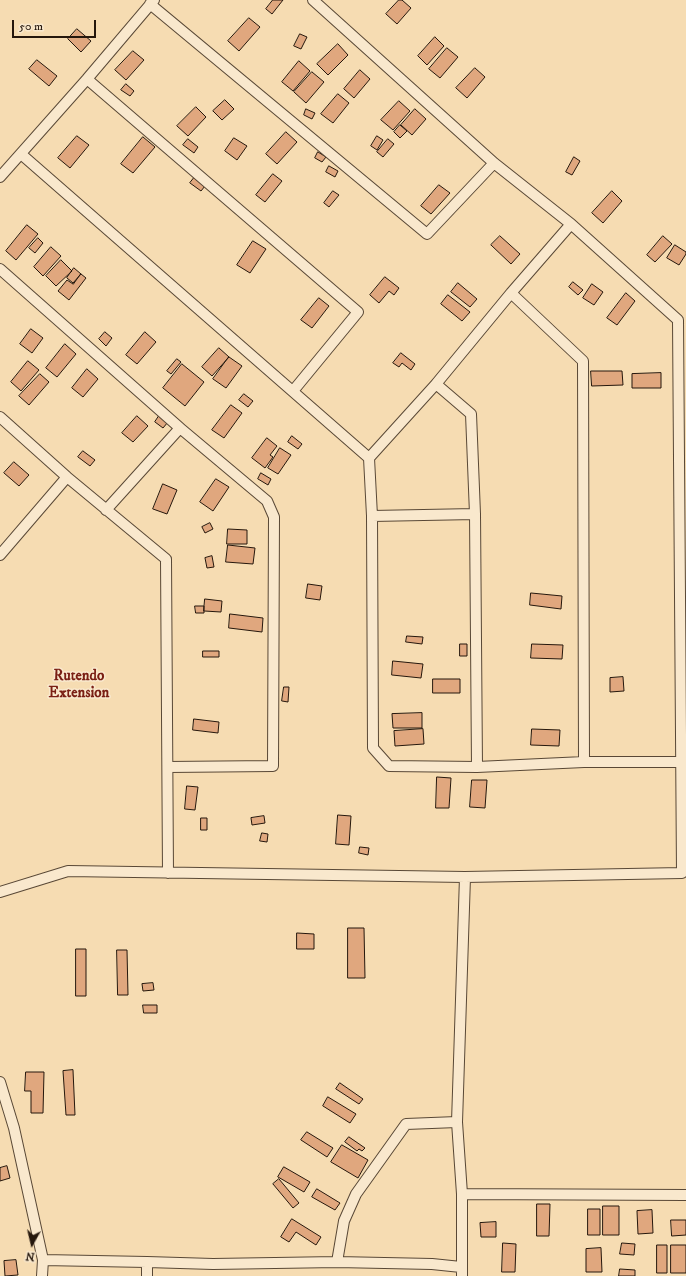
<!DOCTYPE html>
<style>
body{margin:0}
#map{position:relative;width:686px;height:1276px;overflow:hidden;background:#f6dcb2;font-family:"IM FELL DW Pica",serif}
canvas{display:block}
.north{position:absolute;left:12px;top:1224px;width:40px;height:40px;-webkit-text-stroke:3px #f9e8cd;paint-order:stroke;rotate:188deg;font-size:11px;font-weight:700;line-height:16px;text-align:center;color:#25170c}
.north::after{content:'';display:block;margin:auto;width:14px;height:18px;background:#25170c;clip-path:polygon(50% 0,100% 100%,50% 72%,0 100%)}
.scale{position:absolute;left:12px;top:20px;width:84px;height:18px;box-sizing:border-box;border:2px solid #25170c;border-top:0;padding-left:5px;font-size:12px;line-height:14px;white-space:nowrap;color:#25170c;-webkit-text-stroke:3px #f9e8cd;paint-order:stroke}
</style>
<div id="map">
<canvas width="686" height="1276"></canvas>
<div class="north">N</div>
<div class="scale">50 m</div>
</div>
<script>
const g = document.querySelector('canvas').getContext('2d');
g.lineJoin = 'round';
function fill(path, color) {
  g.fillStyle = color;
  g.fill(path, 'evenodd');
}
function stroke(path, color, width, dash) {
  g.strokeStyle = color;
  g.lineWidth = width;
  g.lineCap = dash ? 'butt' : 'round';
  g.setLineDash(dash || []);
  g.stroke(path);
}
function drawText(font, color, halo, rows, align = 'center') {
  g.font = font + ' "IM FELL DW Pica",serif';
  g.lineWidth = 3;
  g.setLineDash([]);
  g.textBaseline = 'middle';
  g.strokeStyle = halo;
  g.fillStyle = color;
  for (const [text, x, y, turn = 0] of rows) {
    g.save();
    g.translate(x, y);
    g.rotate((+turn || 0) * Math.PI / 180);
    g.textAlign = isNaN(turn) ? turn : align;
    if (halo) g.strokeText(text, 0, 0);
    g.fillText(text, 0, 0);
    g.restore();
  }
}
const building = new Path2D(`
 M 273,0 L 283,0 L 272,14 L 266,9 Z
 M 399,0 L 402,0 L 411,8 L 397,24 L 386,14 Z
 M 249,18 L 260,27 L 239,51 L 228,41 Z
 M 77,29 L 91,41 L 81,52 L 68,39 Z
 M 300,34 L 307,37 L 301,49 L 294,46 Z
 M 435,37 L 444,46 L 427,65 L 418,56 Z
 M 338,44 L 348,55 L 328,75 L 317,64 Z
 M 447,48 L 458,57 L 440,78 L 429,69 Z
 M 133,51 L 144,60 L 126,80 L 115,70 Z
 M 37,60 L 57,76 L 49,86 L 29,69 Z
 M 299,61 L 310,71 L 293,91 L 282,82 Z
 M 475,68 L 485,77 L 467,98 L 456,88 Z
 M 360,70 L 370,79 L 354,98 L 344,89 Z
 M 312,72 L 324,82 L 306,103 L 294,92 Z
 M 126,84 L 134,91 L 130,96 L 121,90 Z
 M 338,94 L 349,103 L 333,123 L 321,114 Z
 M 225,100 L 234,109 L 222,120 L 213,111 Z
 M 399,101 L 410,111 L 393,130 L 381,120 Z
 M 196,107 L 206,117 L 188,136 L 177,126 Z
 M 306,109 L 315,113 L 312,119 L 304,115 Z
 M 415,109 L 426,119 L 412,135 L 401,125 Z
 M 400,125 L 407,131 L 400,138 L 394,132 Z
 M 286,132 L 297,142 L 277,164 L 266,154 Z
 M 77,136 L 89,145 L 70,168 L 58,158 Z
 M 377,136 L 383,140 L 377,150 L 371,146 Z
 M 143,137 L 155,147 L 133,173 L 121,164 Z
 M 234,138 L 247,146 L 237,160 L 225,151 Z
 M 188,139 L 198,147 L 194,153 L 183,145 Z
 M 388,139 L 394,144 L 383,157 L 377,152 Z
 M 318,152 L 326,157 L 322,162 L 315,158 Z
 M 574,157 L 580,161 L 572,175 L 566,172 Z
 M 329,166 L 338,171 L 335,177 L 326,172 Z
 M 273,174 L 282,181 L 265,202 L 256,195 Z
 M 194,178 L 205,186 L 201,191 L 190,183 Z
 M 439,185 L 450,193 L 431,214 L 421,206 Z
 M 333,191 L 339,195 L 329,207 L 324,203 Z
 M 612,191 L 622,201 L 603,223 L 592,213 Z
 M 27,225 L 38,234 L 16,260 L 6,251 Z
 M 500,236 L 520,254 L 511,264 L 491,245 Z
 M 663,236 L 672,244 L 655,262 L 647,255 Z
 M 38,238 L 43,243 L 35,253 L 29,248 Z
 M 253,241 L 266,249 L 250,273 L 237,265 Z
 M 675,245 L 686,252 L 686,254 L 679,265 L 667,258 Z
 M 51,247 L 61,256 L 43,276 L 34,267 Z
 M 61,260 L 72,271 L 56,286 L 46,276 Z
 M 74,268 L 81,274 L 73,283 L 67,278 Z
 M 81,274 L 86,278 L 69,300 L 58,291 L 67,280 L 73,284 Z
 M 385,277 L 399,288 L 394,295 L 389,291 L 379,303 L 370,295 Z
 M 573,282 L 583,290 L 578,295 L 569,287 Z
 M 458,283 L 477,299 L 470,307 L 451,292 Z
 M 592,284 L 603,292 L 594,305 L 583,298 Z
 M 626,293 L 635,301 L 617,325 L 607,318 Z
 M 448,295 L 470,312 L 462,321 L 441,304 Z
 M 319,298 L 329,306 L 312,328 L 301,320 Z
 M 31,329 L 43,338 L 32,353 L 20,344 Z
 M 105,332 L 112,338 L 106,346 L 99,339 Z
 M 145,332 L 156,342 L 137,364 L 126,355 Z
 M 65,344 L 76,354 L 57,377 L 46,368 Z
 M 219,348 L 229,357 L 212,376 L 202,367 Z
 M 401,353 L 415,364 L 411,370 L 402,363 L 399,367 L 393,363 Z
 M 229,357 L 242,366 L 226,388 L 213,379 Z
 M 177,359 L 181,362 L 171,374 L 167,371 Z
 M 28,361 L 39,370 L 21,391 L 11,382 Z
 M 182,364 L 204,382 L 185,406 L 163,388 Z
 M 87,369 L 98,379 L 83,397 L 72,388 Z
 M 591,371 L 622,371 L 623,385 L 592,386 Z
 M 661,373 L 661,388 L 632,388 L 632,374 Z
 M 40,374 L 49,382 L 29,405 L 19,396 Z
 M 244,394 L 253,401 L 248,407 L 239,400 Z
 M 231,405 L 242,413 L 224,438 L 212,430 Z
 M 137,416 L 148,426 L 133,442 L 122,433 Z
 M 159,416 L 168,422 L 163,428 L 155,422 Z
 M 292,436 L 302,444 L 298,449 L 288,442 Z
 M 267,438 L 277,446 L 270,455 L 273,457 L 265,468 L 252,458 Z
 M 280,448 L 291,455 L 278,474 L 268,468 Z
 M 83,451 L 95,460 L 90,466 L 78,457 Z
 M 14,462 L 29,475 L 19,486 L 4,473 Z
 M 261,473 L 271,479 L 268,485 L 258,479 Z
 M 216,479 L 229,487 L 213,511 L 200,502 Z
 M 163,484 L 177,490 L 167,514 L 153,509 Z
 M 210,523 L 213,529 L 205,533 L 202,527 Z
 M 228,529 L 247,530 L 247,544 L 227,544 Z
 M 228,545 L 255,548 L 253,564 L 226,562 Z
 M 212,556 L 214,567 L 207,568 L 205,558 Z
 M 308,584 L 322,586 L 320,600 L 306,598 Z
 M 531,593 L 562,596 L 561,609 L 530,605 Z
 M 205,599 L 222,601 L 221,612 L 204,611 Z
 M 195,606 L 204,606 L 204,613 L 196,613 Z
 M 230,614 L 263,618 L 262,632 L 229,628 Z
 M 407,636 L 423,637 L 422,644 L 406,642 Z
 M 460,644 L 467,644 L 467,656 L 460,656 Z
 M 532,644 L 563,645 L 562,659 L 531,658 Z
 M 203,651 L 219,651 L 219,657 L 203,657 Z
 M 393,661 L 423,664 L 421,678 L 392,675 Z
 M 623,677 L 624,691 L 610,692 L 610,678 Z
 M 433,679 L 460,679 L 460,693 L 433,693 Z
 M 284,687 L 289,687 L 288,702 L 282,701 Z
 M 422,713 L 422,728 L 393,728 L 392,714 Z
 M 194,719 L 219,722 L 218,733 L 193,730 Z
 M 423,729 L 424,744 L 395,746 L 394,731 Z
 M 532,729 L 560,730 L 559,746 L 531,745 Z
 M 437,777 L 451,778 L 449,808 L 436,808 Z
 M 472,780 L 487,780 L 485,808 L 470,807 Z
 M 187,786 L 198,787 L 195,810 L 185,809 Z
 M 338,815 L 351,816 L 349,845 L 336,844 Z
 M 264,816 L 265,823 L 252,825 L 251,818 Z
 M 201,818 L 207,818 L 207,830 L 201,830 Z
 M 262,833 L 268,834 L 267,842 L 260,841 Z
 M 360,847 L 369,848 L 368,855 L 359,853 Z
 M 348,928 L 364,928 L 365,978 L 348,978 Z
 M 297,933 L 314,934 L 314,949 L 297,949 Z
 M 76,949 L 86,949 L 86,996 L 76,996 Z
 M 117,950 L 127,950 L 128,995 L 118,995 Z
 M 153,983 L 154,990 L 143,991 L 142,984 Z
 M 143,1005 L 157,1005 L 157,1013 L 144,1013 Z
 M 73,1070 L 75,1115 L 66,1115 L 63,1071 Z
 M 26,1072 L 44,1072 L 43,1113 L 31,1113 L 31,1091 L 25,1091 Z
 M 340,1083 L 363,1099 L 359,1104 L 336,1089 Z
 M 328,1097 L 356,1114 L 350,1123 L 323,1106 Z
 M 307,1132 L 333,1148 L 327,1157 L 301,1140 Z
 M 349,1137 L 365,1148 L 362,1151 L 359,1149 L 357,1151 L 345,1142 Z
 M 342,1145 L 368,1160 L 358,1178 L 331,1162 Z
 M 7,1166 L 10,1178 L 0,1181 L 0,1168 Z
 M 284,1167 L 310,1182 L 304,1192 L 278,1177 Z
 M 279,1179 L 299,1203 L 293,1208 L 273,1184 Z
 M 317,1189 L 340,1203 L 335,1210 L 312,1197 Z
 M 537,1204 L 550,1204 L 549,1236 L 537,1236 Z
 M 603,1206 L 619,1206 L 619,1235 L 603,1235 Z
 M 588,1209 L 600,1209 L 600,1235 L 588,1235 Z
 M 652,1210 L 653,1233 L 638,1234 L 637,1211 Z
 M 292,1219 L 321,1237 L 316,1245 L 296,1232 L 289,1242 L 281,1237 Z
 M 671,1220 L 686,1220 L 686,1235 L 672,1236 Z
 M 496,1222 L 496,1237 L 481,1237 L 480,1223 Z
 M 503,1243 L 516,1244 L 515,1272 L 502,1272 Z
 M 622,1243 L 635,1244 L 634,1255 L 620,1254 Z
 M 657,1245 L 667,1245 L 667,1273 L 657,1273 Z
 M 671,1245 L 686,1245 L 686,1273 L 671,1273 Z
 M 601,1248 L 602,1272 L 586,1272 L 586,1249 Z
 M 16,1260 L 18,1275 L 5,1276 L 4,1261 Z
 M 620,1269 L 635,1270 L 635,1276 L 619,1276 Z`);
fill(building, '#e0a77e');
stroke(building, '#25170c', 1);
const street = new Path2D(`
 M 150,4 L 427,234 L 494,163
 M 87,79 L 358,312 L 293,391
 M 21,154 L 369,458 L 372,516 L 373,748 L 389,766 L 477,767 L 584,762 L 682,762
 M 0,177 L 87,79 L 154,0
 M 0,269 L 180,428 L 267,501 L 274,517 L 273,766 L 168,767
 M 511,293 L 583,361 L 584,762
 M 436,384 L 471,414 L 475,514 L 477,767
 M 0,417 L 67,477 L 166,559 L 168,873
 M 369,458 L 436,384 L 511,293 L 571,224
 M 106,510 L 180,428
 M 372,516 L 475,514
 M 0,555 L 67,477
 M 0,892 L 68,871 L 465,877 L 682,873 L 678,320 L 571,224 L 494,163 L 313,0
 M 0,1082 L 14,1128 L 43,1260 L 42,1276
 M 462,1194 L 686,1195
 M 43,1260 L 147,1262 L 213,1264 L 337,1262 L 432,1264 L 461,1267
 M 147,1262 L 147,1276
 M 337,1262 L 344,1221 L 356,1194 L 406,1124 L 457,1122
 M 462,1276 L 462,1194 L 457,1122 L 465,877`);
stroke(street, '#594836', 12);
stroke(street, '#f9e8cd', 10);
drawText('bold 15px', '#7a1f14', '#f9e8cd', [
 ["Rutendo",79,677],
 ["Extension",79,694]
]);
</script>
